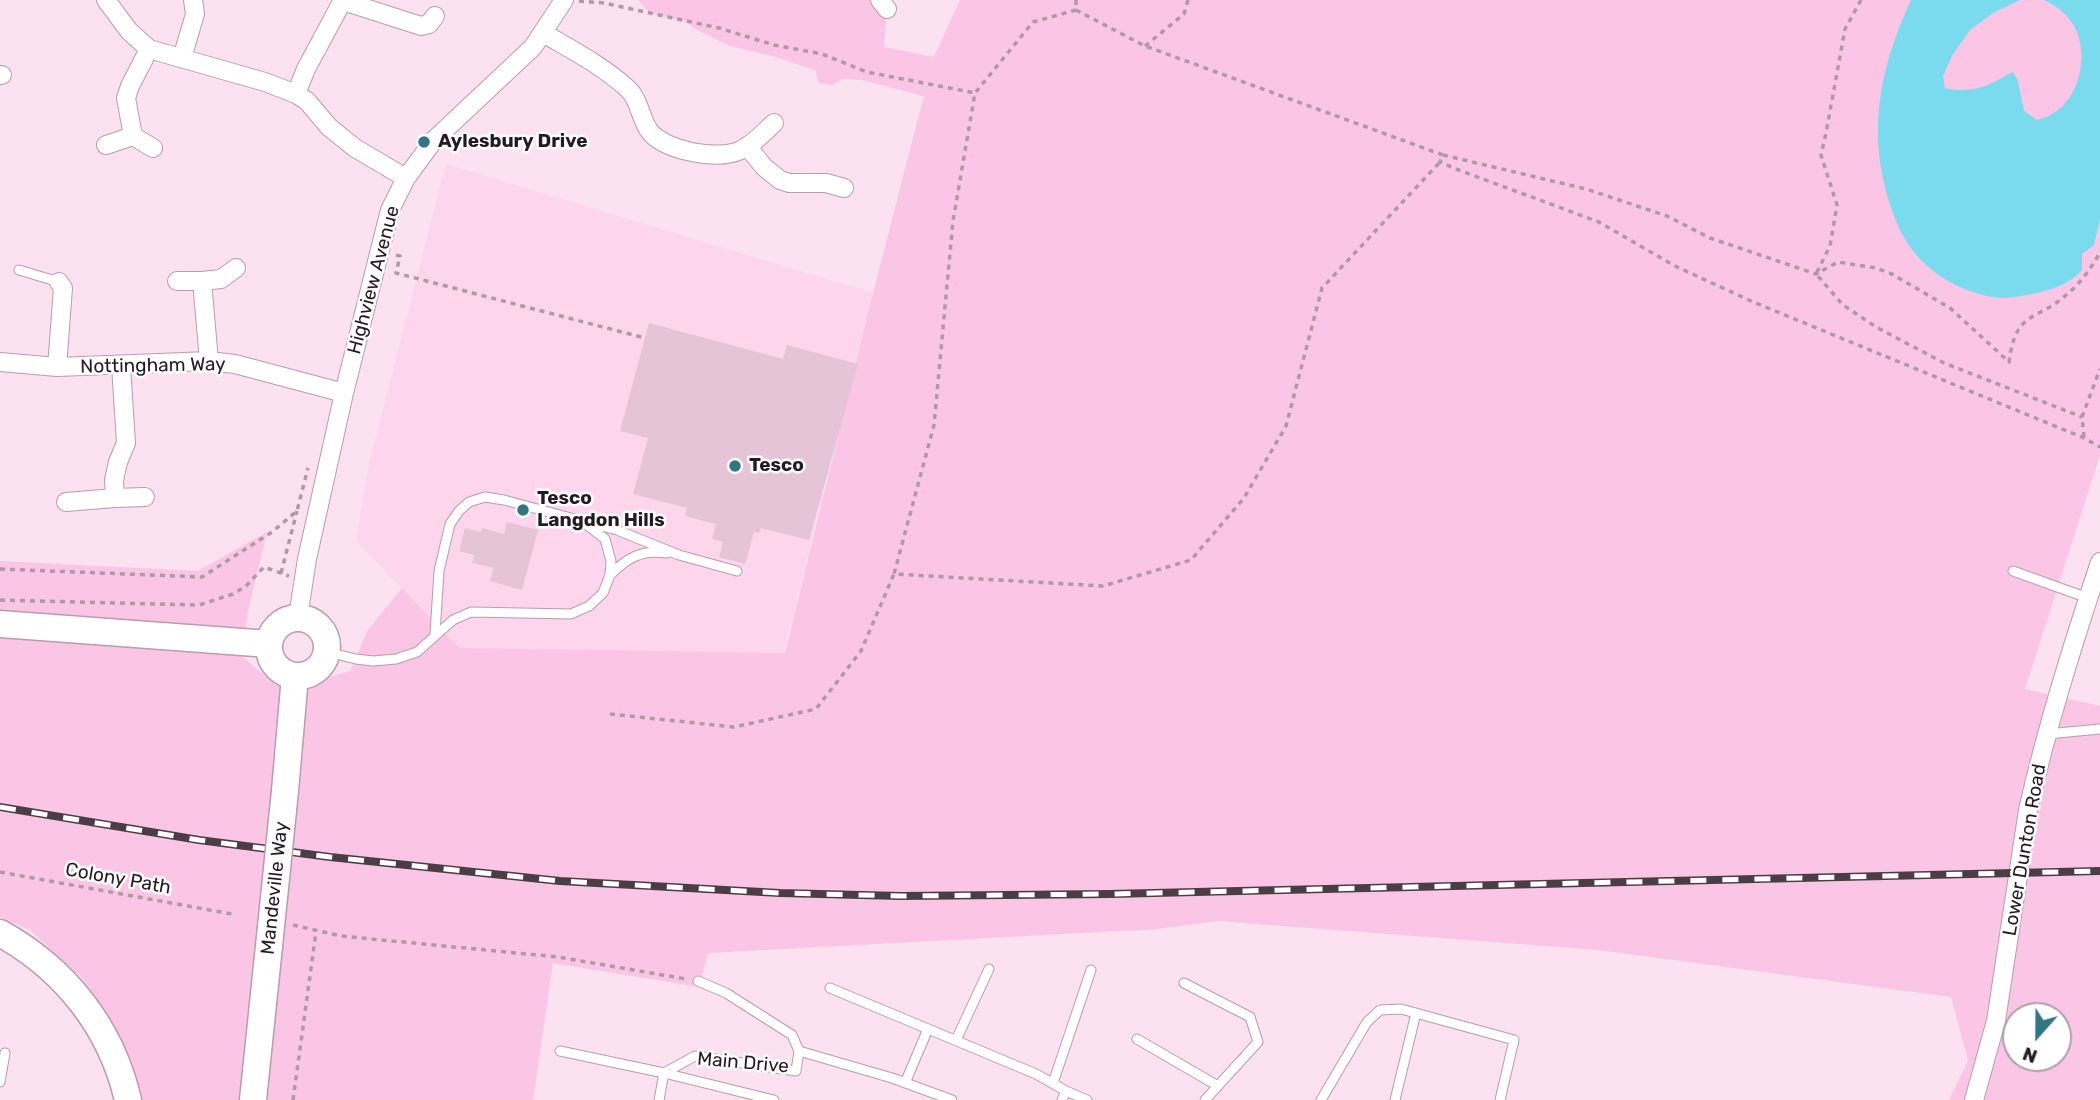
<!DOCTYPE html>
<style>
body{margin:0}
#map{position:relative;width:2100px;height:1100px;overflow:hidden;background:#fce1f0;font-family:Rubik,sans-serif}
canvas{display:block}
.north{position:absolute;left:2002px;top:1002px;width:70px;height:70px;box-sizing:border-box;background:#fff;border:2px solid #a8a3a7;border-radius:50%;rotate:201deg;font-size:19px;font-weight:700;line-height:28px;text-align:center;color:#261a22}
.north::after{content:'';display:block;margin:auto;width:24px;height:32px;background:#307683;clip-path:polygon(50% 0,100% 100%,50% 72%,0 100%)}
</style>
<div id="map">
<canvas width="2100" height="1100"></canvas>
<div class="north">N</div>
</div>
<script>
const g = document.querySelector('canvas').getContext('2d');
g.lineJoin = 'round';
function fill(path, color) {
  g.fillStyle = color;
  g.fill(path, 'evenodd');
}
function stroke(path, color, width, dash) {
  g.strokeStyle = color;
  g.lineWidth = width;
  g.lineCap = dash ? 'butt' : 'round';
  g.setLineDash(dash || []);
  g.stroke(path);
}
function drawText(font, color, halo, rows, align = 'center') {
  g.font = font + ' Rubik,sans-serif';
  g.lineWidth = 5;
  g.setLineDash([]);
  g.textBaseline = 'middle';
  g.strokeStyle = halo;
  g.fillStyle = color;
  for (const [text, x, y, turn = 0] of rows) {
    g.save();
    g.translate(x, y);
    g.rotate((+turn || 0) * Math.PI / 180);
    g.textAlign = isNaN(turn) ? turn : align;
    if (halo) g.strokeText(text, 0, 0);
    g.fillText(text, 0, 0);
    g.restore();
  }
}
fill(new Path2D(`
 M 446,164 L 873,293 L 782,656 L 458,648 L 356,540 L 369,463 Z`), '#fdd5ed');
fill(new Path2D(`
 M 638,0 L 880,0 L 887,9 L 884,47 L 934,57 L 960,0 L 2100,0 L 2100,455 L 2025,689 L 2100,706 L 2100,1100 L 1949,1100 L 1968,1061 L 1951,997 L 1598,950 L 1218,921 L 1156,929 L 708,953 L 699,987 L 553,963 L 533,1100 L 142,1100 L 141,1091 L 119,1034 L 83,979 L 30,930 L 0,917 L 0,561 L 198,571 L 267,532 L 248,611 L 242,656 L 266,677 L 312,682 L 350,671 L 368,630 L 402,588 L 459,648 L 785,653 L 873,293 L 924,96 L 862,80 L 842,79 L 833,85 L 819,83 L 815,70 L 776,57 L 730,46 L 701,32 L 684,21 L 650,13 ZM 2016,1016 L 2058,1016 L 2058,1058 L 2016,1058 Z`), '#fbc5e6');
fill(new Path2D(`
 M 1911,0 L 2020,0 L 1993,13 L 1970,30 L 1953,54 L 1943,76 L 1945,88 C 1960,92 1978,90 1992,83 C 2000,80 2005,75 2013,72 L 2018,81 L 2024,111 L 2037,120 C 2042,118 2048,117 2052,114 C 2082,98 2091,46 2070,20 C 2063,11 2055,5 2044,0 L 2100,0 L 2100,219 L 2094,245 L 2082,254 L 2082,270 C 2067,288 2036,294 2014,297 C 1993,301 1966,291 1948,281 C 1912,259 1897,232 1886,191 C 1868,123 1882,63 1911,0 Z`), '#7bdbee');
fill(new Path2D(`
 M 649,323 L 783,359 L 787,345 L 858,364 L 809,540 L 761,528 L 759,533 L 754,532 L 745,564 L 719,557 L 723,542 L 712,539 L 716,524 L 685,516 L 687,508 L 633,494 L 648,438 L 620,431 Z
 M 507,522 L 538,530 L 522,590 L 490,581 L 494,568 L 472,563 L 474,555 L 459,551 L 465,528 L 481,532 L 482,528 L 504,534 Z`), '#e5c4d7');
const lane = new Path2D(`
 M 19,270 L 59,282
 M 585,522 L 617,530 L 679,555 L 737,571
 M 2013,571 L 2088,598
 M 610,575 C 628,557 641,550 667,553
 M 327,652 L 356,659 L 373,661 L 396,659 L 417,652 L 453,620 L 471,612 L 571,614 L 589,606 L 603,593 L 610,575 L 611,561 L 605,539 L 582,521 L 504,500 L 485,497 L 469,502 L 459,511 L 450,524 L 439,571 L 435,634
 M 2047,734 L 2100,729
 M 698,981 L 726,993 L 792,1035 L 799,1051
 M 1184,983 L 1250,1017 L 1258,1042 L 1205,1100
 M 830,988 L 1036,1074 L 1066,1091
 M 1137,1039 L 1218,1086
 M 956,1040 L 989,969
 M 560,1051 L 664,1073 L 695,1056 L 796,1071 L 799,1051
 M 799,1051 L 892,1078 L 952,1100
 M 0,1082 L 5,1053
 M 905,1083 L 928,1029
 M 1053,1083 L 1091,970
 M 659,1100 L 664,1073 L 774,1100
 M 1062,1100 L 1066,1091 L 1087,1100
 M 1321,1100 L 1367,1022 L 1380,1010 L 1401,1009 L 1514,1040 L 1500,1100
 M 1395,1100 L 1416,1013`);
const street = new Path2D(`
 M 106,0 L 129,31 L 149,49 L 265,82 L 296,94 L 307,101 L 329,127 L 355,148 L 406,178
 M 880,0 L 887,9
 M 343,1 L 421,26 L 429,24 L 435,16
 M 543,33 C 572,50 603,66 628,89 C 640,100 640,119 650,132 C 666,151 718,161 741,150 C 754,144 763,133 774,123
 M 149,49 L 130,86 L 126,98 L 133,136 L 153,148
 M 182,58 L 195,14 L 193,0
 M 0,75 L 2,75
 M 296,94 L 306,69 L 343,0
 M 106,145 L 133,136
 M 747,146 L 764,167 L 780,180 L 789,183 L 826,183 L 844,188
 M 177,281 L 202,281
 M 209,361 L 202,281 L 221,279 L 236,268
 M 0,362 L 57,367 L 209,361 L 235,364 L 344,393
 M 57,367 L 63,288 L 59,282
 M 115,498 L 145,497
 M 66,502 L 115,498 L 114,480 L 118,462 L 126,443 L 121,366
 M 298,617 L 307,559 L 344,393 L 390,210 L 406,178 L 434,140 L 533,47 L 564,0
 M 1974,1100 L 1996,1021 L 2028,810 C 2047,726 2073,644 2100,562`);
const secondary = new Path2D(`
 M269 647a29 29 0 1 1 58 0a29 29 0 1 1-58 0Z
 M 0,624 L 269,644
 M 285,791 L 295,676
 M 0,933 C 65,969 111,1027 128,1100
 M 253,1100 L 269,946`);
stroke(lane, '#bb9bae', 11);
stroke(street, '#bb9bae', 20);
stroke(secondary, '#bb9bae', 29);
stroke(new Path2D(`
 M 1076,0 L 1076,10
 M 1861,0 L 1845,29 L 1826,133 L 1821,155 L 1837,205 L 1830,246 L 1816,274 L 1843,305 L 1876,327 L 1944,363 L 2082,417
 M 579,1 L 604,3 L 719,28 L 774,45 L 822,54 L 867,72 L 975,93
 M 1076,10 L 1033,22 L 975,93 L 953,221 L 934,425 L 894,574 L 1103,586 L 1191,560 L 1244,498 L 1286,426 L 1322,288 L 1440,162
 M 1076,10 L 1145,46 L 1443,155 L 1440,162 L 1456,169 L 1599,222 L 1675,266 L 1751,301 L 2084,438 L 2100,447
 M 1145,46 L 1184,14 L 1188,0
 M 1443,155 L 1586,189 L 1667,216 L 1710,238 L 1816,274 L 1838,262 L 1876,268 L 1892,274 L 1950,308 L 2009,362 C 2011,350 2013,336 2021,326 C 2029,316 2043,312 2053,305 C 2073,292 2089,273 2100,252
 M 396,255 L 400,256 L 396,273 L 645,338
 M 2084,437 L 2082,417 L 2100,369
 M 0,569 L 202,577 L 272,532 L 297,511 L 308,468
 M 281,573 L 297,511
 M 0,600 L 199,605 L 233,594 L 246,586 L 264,567 L 289,576
 M 610,714 L 734,727 L 816,709 L 861,651 L 894,574
 M 0,872 L 232,914
 M 293,925 L 341,936 L 558,957 L 686,979
 M 293,1100 L 316,932`), '#ae99a5', 3.5, [5, 5]);
stroke(lane, '#fff', 9);
stroke(street, '#fff', 18);
stroke(secondary, '#fff', 26);
const rail = new Path2D(`
 M 0,807 L 199,840 L 330,857 L 560,881 L 780,893 L 901,896 L 1110,894 L 2100,871`);
stroke(rail, '#4b3d46', 8);
stroke(rail, '#fff', 5, [16]);
const secondaryBridge = new Path2D(`
 M 269,946 L 285,791`);
stroke(secondaryBridge, '#bb9bae', 29, []);
stroke(secondaryBridge, '#fff', 26);
for (const [x, y, r, color] of [
 [424,142,7,"#307683"],
 [735,466,7,"#307683"],
 [523,510,7,"#307683"]
]) {
  const dot = new Path2D();
  dot.arc(x, y, r, 0, 2 * Math.PI);
  g.fillStyle = color;
  g.fill(dot);
  stroke(dot, '#fff', 2.5);
}
drawText('bold 19px', '#261a22', '#fff', [
 ["Aylesbury Drive",438,142],
 ["Tesco",749,466],
 ["Tesco",537,499],
 ["Langdon Hills",537,521]
], 'left');
drawText('19px', '#261a22', '#fff', [
 ["Highview Avenue",374,280,-75],
 ["Nottingham Way",153,366,-1],
 ["Lower Dunton Road",2025,850,-80],
 ["Colony Path",118,879,10],
 ["Mandeville Way",275,888,-84],
 ["Main Drive",743,1063,5]
]);
</script>
